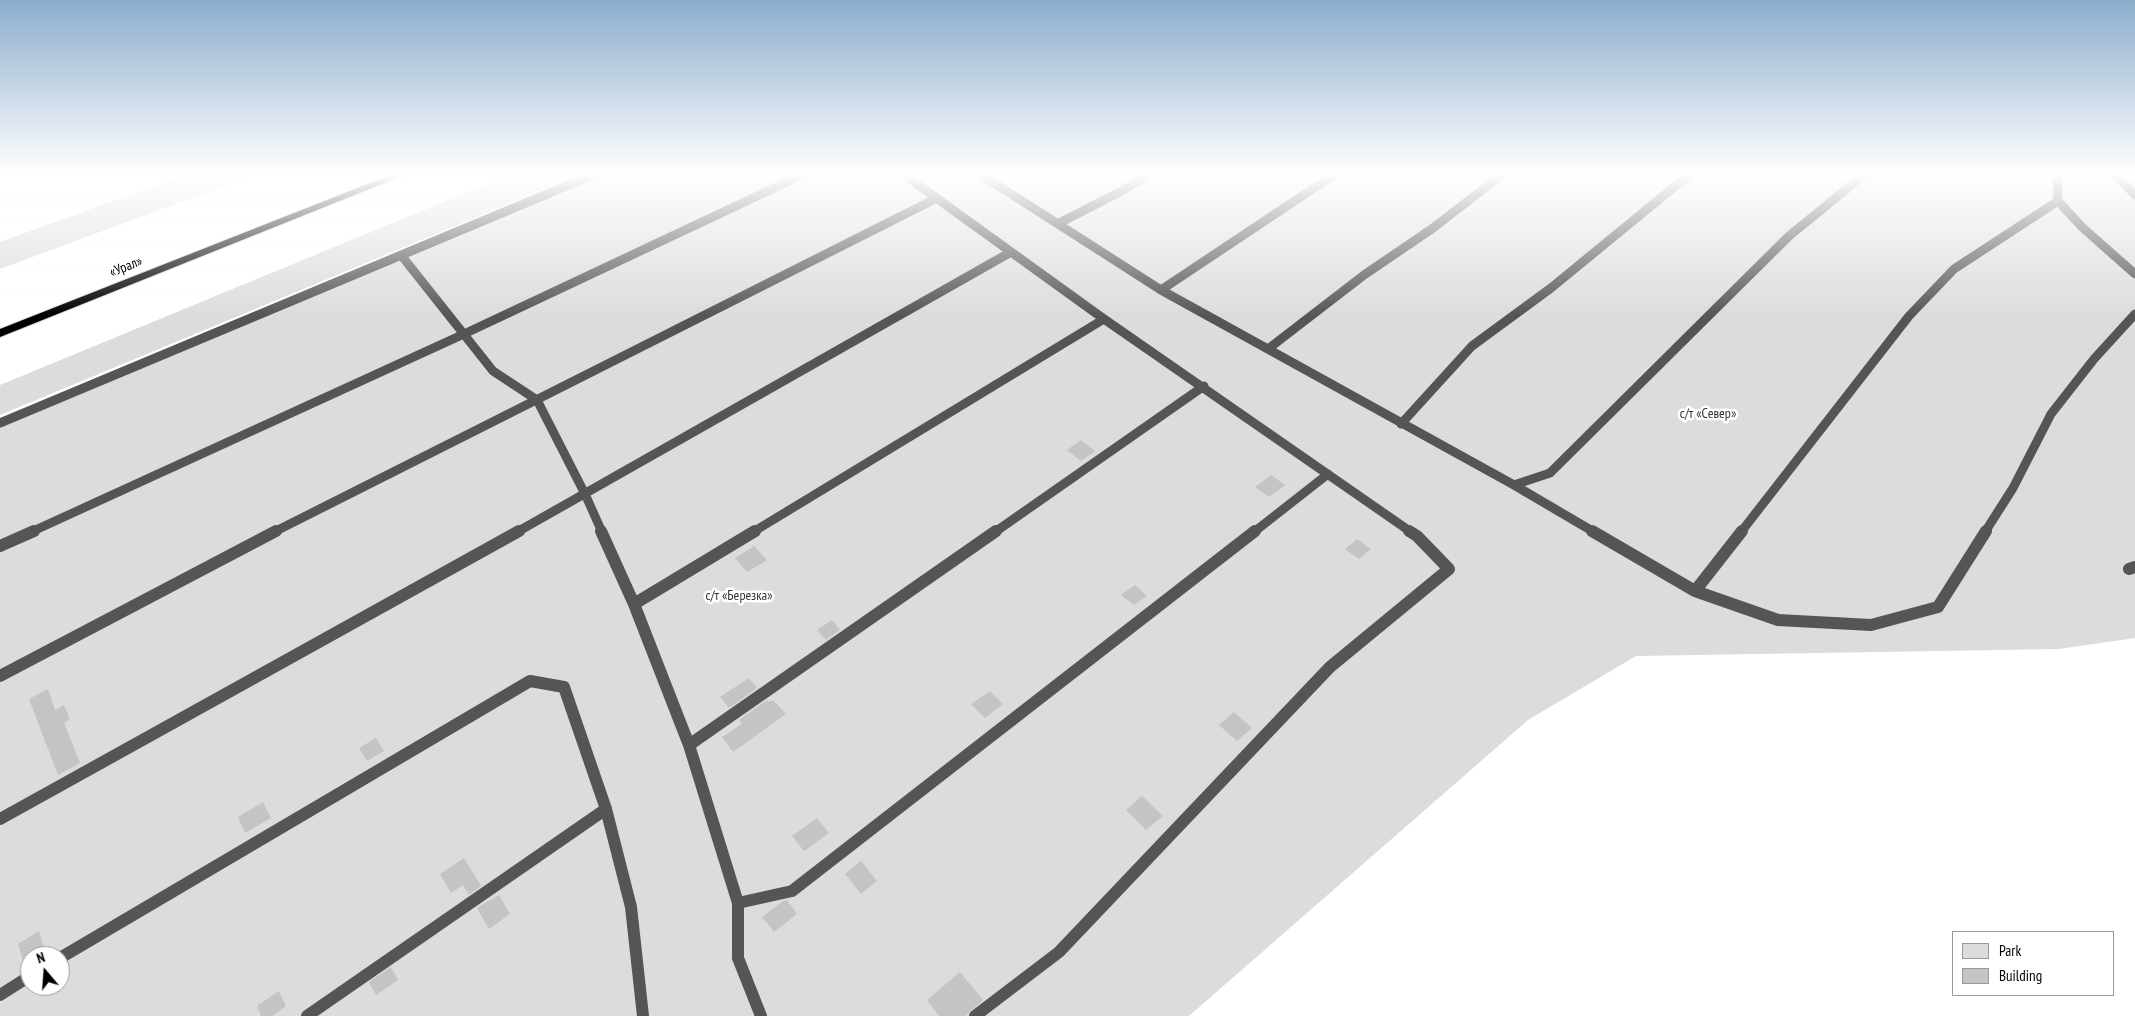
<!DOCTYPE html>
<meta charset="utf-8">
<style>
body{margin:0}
#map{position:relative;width:2135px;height:1016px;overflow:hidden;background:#fff;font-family:"PT Sans Narrow",sans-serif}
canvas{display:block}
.legend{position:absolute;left:1952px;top:931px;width:162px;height:65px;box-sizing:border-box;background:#fff;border:1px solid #999;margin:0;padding:6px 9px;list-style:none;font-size:15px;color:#000}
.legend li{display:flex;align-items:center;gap:10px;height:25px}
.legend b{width:25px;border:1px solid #999}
.north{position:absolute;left:20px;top:946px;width:50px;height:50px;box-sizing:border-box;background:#fff;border:1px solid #999;border-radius:50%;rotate:342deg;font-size:14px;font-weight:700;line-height:20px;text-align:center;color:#000}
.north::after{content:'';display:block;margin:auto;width:18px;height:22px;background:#000;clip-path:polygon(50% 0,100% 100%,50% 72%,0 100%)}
</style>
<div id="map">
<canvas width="2135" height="1016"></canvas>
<ul class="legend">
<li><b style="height:14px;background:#dcdcdc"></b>Park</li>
<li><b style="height:14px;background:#c4c4c4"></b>Building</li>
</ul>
<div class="north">N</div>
</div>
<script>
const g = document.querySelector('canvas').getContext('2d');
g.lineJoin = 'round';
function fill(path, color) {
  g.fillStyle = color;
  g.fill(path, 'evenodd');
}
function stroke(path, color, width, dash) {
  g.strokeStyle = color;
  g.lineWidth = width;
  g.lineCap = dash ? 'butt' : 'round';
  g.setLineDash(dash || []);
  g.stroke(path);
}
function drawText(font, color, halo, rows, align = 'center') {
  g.font = font + ' "PT Sans Narrow",sans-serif';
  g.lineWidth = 5;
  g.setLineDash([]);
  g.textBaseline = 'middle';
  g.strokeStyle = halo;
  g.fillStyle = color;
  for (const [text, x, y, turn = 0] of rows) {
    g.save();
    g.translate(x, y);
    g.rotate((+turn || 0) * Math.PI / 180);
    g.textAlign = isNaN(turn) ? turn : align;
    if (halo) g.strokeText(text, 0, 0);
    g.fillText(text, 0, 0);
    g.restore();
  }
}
fill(new Path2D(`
 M 187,174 L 256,174 L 0,269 L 0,242 Z
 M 511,174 L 580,174 L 0,415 L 0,385 Z
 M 585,174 L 2135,174 L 2135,638 L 2059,649 L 1636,656 L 1528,720 L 1189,1016 L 0,1016 L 0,419 ZM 30,956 L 60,956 L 60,986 L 30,986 Z`), '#dcdcdc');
fill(new Path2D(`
 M 1081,440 L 1095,451 L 1081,461 L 1067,450 Z
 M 1271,475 L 1285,485 L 1269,497 L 1255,487 Z
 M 1357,539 L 1371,549 L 1359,559 L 1345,549 Z
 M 754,546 L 767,560 L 747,572 L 735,558 Z
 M 1135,585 L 1147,596 L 1134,605 L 1121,595 Z
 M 832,620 L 840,630 L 826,640 L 817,630 Z
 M 749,678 L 757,688 L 729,708 L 720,697 Z
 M 48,689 L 55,710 L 64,705 L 70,719 L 64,723 L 80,763 L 58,775 L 29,699 Z
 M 990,691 L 1003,704 L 985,718 L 971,704 Z
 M 767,700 L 769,702 L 773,700 L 786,714 L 733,752 L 722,737 L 742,724 L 739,720 Z
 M 1234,712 L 1252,728 L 1237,741 L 1219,725 Z
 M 376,738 L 384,751 L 367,761 L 359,748 Z
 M 1142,796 L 1163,816 L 1146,830 L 1126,810 Z
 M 263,802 L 271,818 L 245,833 L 238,817 Z
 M 817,818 L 829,833 L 804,851 L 792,836 Z
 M 464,858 L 481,886 L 469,895 L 463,885 L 451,893 L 440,874 Z
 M 861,861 L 877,881 L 861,894 L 845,874 Z
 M 499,895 L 510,914 L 489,929 L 477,908 Z
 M 787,900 L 797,914 L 774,932 L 762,917 L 783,901 Z
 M 39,931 L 45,951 L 37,956 L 30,956 L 30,960 L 24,964 L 18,944 Z
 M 391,967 L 398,980 L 376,995 L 369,982 Z
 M 960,972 L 983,1000 L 965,1016 L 939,1016 L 927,1000 Z
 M 279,991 L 286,1006 L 272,1016 L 261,1016 L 257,1006 Z`), '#c4c4c4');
const trunk = new Path2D(`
 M 393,174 L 407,174 L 0,337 L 0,329 Z`);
stroke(trunk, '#dbdbdb', 2);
stroke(new Path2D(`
 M 903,174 L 1104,319 L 1411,532
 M 980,174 L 1161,290 L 1514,485 L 1594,532
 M 2057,174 L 2058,201 L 2083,228 L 2135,274
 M 2115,174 L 2135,195
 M 1059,223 L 1118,193 L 1150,174
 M 401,255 L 493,371 L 537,400 L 585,494 L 602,532
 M 1161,290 L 1335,174
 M 1268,349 L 1364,275 L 1433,228 L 1503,174
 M 0,423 L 595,174
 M 1401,424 L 1472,346 L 1551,288 L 1690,174
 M 1514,485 L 1550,473 L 1789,236 L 1865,174
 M 31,532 L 464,334 L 804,174
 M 274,532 L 937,198
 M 517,532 L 1011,252
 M 753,532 L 1104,319
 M 995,532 L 1204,386
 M 1254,532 L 1328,474
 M 1741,532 L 1909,316 L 1954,269 L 2058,201
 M 1985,532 L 2013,488 L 2051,414 L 2094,359 L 2135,314`), '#555', 9);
stroke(new Path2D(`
 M 601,531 L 634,604 L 689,745 L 738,903 L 738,958 L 761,1016
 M 1592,531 L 1695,591 L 1778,620 L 1871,625 L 1938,607 L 1986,531
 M 0,546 L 34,531
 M 2129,569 L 2135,567
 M 1695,591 L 1742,531
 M 634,604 L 755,531
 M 0,676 L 276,531
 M 689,745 L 996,531
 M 0,819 L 519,531
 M 738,903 L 792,891 L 1255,531
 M 60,958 L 530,681 L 564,687 L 606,809 L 631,907 L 643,1016
 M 0,995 L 30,976
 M 307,1016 L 606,809
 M 975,1016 L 1059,952 L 1330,667 L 1449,569 L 1417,536 L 1409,531`), '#555', 12);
fill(trunk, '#000');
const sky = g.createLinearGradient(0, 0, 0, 316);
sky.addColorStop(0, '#8cadcc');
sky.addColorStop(0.55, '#fff');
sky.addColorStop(1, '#ffffff00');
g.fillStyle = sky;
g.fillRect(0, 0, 2135, 316);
drawText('14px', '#000', '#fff', [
 ["«Урал»",126,267,-22]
]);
drawText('14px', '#333', '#fff', [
 ["с/т «Север»",1708,414],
 ["с/т «Березка»",739,596]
]);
</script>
